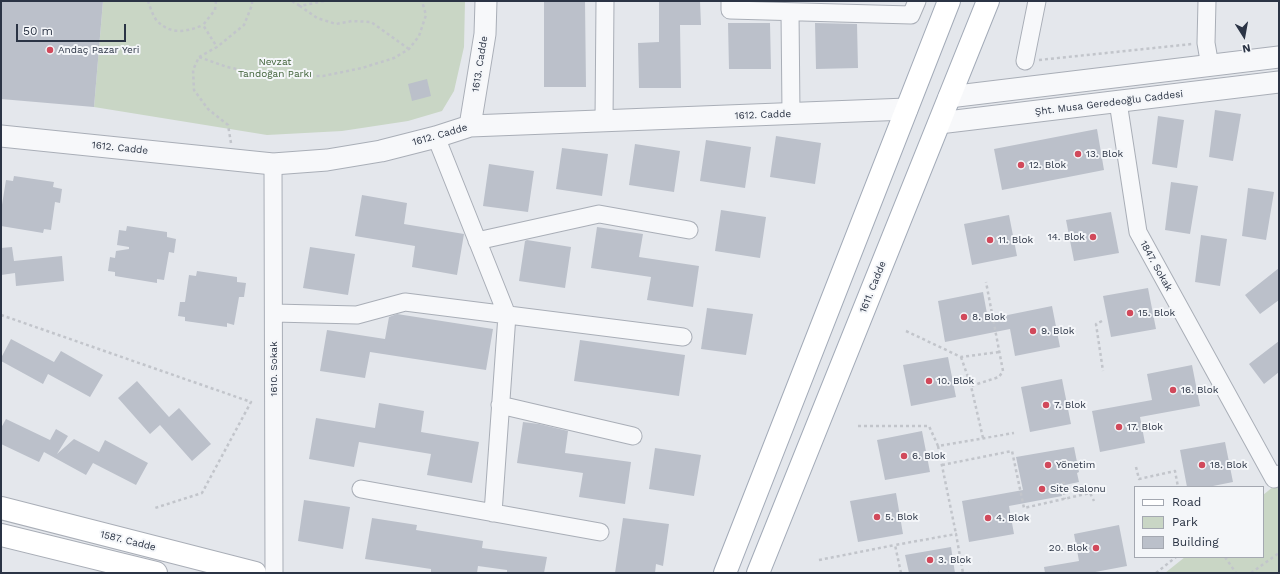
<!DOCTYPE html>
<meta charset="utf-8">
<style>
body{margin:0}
#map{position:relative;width:1280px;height:574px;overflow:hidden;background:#e4e7ec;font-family:"Work Sans",sans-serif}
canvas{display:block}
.frame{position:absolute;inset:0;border:2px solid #2b3445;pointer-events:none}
.legend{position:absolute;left:1134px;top:486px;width:130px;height:72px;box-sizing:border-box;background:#f4f6f9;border:1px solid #a4a8b1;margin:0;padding:5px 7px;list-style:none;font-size:12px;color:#2b3445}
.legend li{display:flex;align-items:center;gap:8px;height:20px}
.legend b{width:20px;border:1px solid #a4a8b1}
.north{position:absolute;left:1224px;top:16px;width:40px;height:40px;-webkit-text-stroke:3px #f4f6f9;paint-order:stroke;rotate:169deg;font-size:11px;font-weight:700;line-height:16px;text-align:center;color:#2b3445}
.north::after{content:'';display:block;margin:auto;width:14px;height:18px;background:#2b3445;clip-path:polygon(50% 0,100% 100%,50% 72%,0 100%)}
.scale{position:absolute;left:16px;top:24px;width:110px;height:18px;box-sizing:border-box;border:2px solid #2b3445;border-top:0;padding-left:5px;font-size:12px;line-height:14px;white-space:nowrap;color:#2b3445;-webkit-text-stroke:3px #f4f6f9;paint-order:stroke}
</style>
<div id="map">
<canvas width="1280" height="574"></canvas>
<div class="frame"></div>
<ul class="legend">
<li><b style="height:5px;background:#fff"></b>Road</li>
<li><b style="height:11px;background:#c9d6c5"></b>Park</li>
<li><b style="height:11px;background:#bbc0ca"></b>Building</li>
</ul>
<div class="north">N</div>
<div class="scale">50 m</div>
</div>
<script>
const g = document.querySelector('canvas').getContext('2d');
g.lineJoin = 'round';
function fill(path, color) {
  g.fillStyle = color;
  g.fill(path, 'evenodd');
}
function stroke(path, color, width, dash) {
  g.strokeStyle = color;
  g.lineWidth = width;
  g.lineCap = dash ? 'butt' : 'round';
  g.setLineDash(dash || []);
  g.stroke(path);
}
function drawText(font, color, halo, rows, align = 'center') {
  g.font = font + ' "Work Sans",sans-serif';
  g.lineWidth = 4;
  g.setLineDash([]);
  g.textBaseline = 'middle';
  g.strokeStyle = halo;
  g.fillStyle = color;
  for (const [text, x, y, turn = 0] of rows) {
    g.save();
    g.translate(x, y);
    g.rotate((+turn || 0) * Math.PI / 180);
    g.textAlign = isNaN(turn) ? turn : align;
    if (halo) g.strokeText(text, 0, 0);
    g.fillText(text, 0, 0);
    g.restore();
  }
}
fill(new Path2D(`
 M 103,1 L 465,1 L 464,47 L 454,91 L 442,111 L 408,121 L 342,131 L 267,135 L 94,107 Z
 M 1279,482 L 1279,573 L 1165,573 L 1185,557 L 1263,557 L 1263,495 Z`), '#c9d6c5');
fill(new Path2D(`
 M 1,1 L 103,1 L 94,107 L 1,99 Z
 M 544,1 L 585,1 L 586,87 L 544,87 Z
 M 659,1 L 700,1 L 701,25 L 680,25 L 681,88 L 639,88 L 638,43 L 659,42 Z
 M 728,23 L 770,23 L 771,69 L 729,69 Z
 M 815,23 L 857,24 L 858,68 L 816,69 Z
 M 427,79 L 431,96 L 412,101 L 408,84 Z
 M 1215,110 L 1241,114 L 1233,161 L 1209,157 Z
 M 1158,116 L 1184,120 L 1177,168 L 1152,164 Z
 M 1097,129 L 1104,170 L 1002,190 L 994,149 Z
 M 776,136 L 821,143 L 815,184 L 770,177 Z
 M 706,140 L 751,147 L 745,188 L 700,181 Z
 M 635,144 L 680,151 L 674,192 L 629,185 Z
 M 562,148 L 608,154 L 602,196 L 556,189 Z
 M 489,164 L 534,171 L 528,212 L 483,206 Z
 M 14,176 L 54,182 L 53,187 L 62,189 L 60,203 L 55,202 L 51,230 L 44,229 L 43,233 L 1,226 L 1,211 L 6,180 L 13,181 Z
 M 1171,182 L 1198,186 L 1190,234 L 1165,230 Z
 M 1248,188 L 1274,192 L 1266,240 L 1242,236 Z
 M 362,195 L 407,203 L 404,224 L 464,234 L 457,275 L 412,267 L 415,246 L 355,236 Z
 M 721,210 L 766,217 L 760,258 L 715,251 Z
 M 1111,212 L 1119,253 L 1074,261 L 1066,220 Z
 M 1009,215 L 1017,256 L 972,265 L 964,224 Z
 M 127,226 L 167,232 L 167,237 L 176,239 L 174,253 L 169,252 L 164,280 L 157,279 L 157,283 L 115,276 L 115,272 L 108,271 L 110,257 L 115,258 L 116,251 L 129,249 L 129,247 L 117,245 L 119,230 L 126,231 Z
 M 597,227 L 643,234 L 639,257 L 699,266 L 693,307 L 647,300 L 651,277 L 591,268 Z
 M 1201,235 L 1227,239 L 1220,286 L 1195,282 Z
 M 527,240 L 571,247 L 565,288 L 519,281 L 525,241 Z
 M 12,247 L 14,261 L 62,256 L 64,281 L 16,286 L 15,273 L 1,275 L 1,248 Z
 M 310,247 L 355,254 L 348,295 L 303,288 Z
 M 1279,268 L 1279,300 L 1260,314 L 1245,295 Z
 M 197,271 L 237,277 L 237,282 L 246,283 L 244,297 L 239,297 L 234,325 L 227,323 L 227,327 L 185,321 L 185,317 L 178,316 L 180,302 L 185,302 L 189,275 L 196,276 Z
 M 1148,288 L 1156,329 L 1111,337 L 1103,296 Z
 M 983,292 L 988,319 L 1052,306 L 1060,347 L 1015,356 L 1010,329 L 945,342 L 938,301 Z
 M 707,308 L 753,314 L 746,355 L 701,349 Z
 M 397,314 L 493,329 L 486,370 L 370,352 L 365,378 L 320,371 L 327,330 L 385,339 L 389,317 Z
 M 11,339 L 54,362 L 61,351 L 103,375 L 90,397 L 48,374 L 43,384 L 1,361 L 1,358 Z
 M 580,340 L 685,355 L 679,396 L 574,381 Z
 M 1279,341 L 1279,372 L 1264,384 L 1249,364 Z
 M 948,357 L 956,397 L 911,406 L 903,365 Z
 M 1192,365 L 1200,406 L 1140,417 L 1145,443 L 1100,452 L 1092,411 L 1152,400 L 1147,374 Z
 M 1062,379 L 1071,424 L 1030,432 L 1021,387 Z
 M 137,381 L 169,417 L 179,408 L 211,444 L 192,461 L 160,425 L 150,434 L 118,398 Z
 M 379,403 L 424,411 L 421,432 L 479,442 L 472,483 L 427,475 L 431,454 L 359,442 L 354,467 L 309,459 L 316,418 L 375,428 Z
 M 6,419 L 50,440 L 56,429 L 68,436 L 57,454 L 74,439 L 99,452 L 105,440 L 148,463 L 136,485 L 93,463 L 86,475 L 44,452 L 39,462 L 1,444 L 1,428 Z
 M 523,422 L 539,424 L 568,431 L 565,453 L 631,462 L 625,504 L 579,497 L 583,473 L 517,463 Z
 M 922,431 L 930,472 L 885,480 L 877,440 Z
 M 1225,442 L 1233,482 L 1208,487 L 1187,487 L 1180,450 Z
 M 1074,447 L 1079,472 L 1077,473 L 1079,482 L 1060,486 L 1062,496 L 1009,506 L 1014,534 L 969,542 L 962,501 L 1023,490 L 1016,457 Z
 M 655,448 L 701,455 L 694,496 L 649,489 Z
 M 896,493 L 903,534 L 858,542 L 850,501 Z
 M 304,500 L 350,507 L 343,549 L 298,541 Z
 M 372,518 L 417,525 L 416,530 L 483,541 L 482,548 L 547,557 L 544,573 L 507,573 L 507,570 L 478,566 L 477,573 L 431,573 L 431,569 L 365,559 Z
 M 623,518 L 669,524 L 663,566 L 656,564 L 655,573 L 615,573 Z
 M 1119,525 L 1127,566 L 1090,573 L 1045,573 L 1044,567 L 1079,561 L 1074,534 Z
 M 951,547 L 955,573 L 909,573 L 905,555 Z`), '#bbc0ca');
const minor = new Path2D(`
 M 730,1 L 730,10 L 911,15 L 917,1
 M 1207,1 L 1206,43 L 1210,66
 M 790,12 L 791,113
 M 1025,61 L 1037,1
 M 1118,102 L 1138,232 L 1274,479 L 1279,474
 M 604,121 L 605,1
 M 436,137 L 507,315 L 493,513
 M 273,164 L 274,573
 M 477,241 L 599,214 L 689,230
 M 274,313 L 357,315 L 405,302 L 683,337
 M 500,405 L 633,436
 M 361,489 L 600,532`);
const tertiary = new Path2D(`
 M 949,97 L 1279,57
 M 939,123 L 1279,82
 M 470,126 L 485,34 L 486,1
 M 1,136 L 273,164 L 327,160 L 381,151 L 436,137 L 470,126 L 907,109`);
const secondary = new Path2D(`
 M 1,508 L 255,573
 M 1,535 L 156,573`);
const primary = new Path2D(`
 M 725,573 L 949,1
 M 758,573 L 988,1`);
stroke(minor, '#a9aeb7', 19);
stroke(tertiary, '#a9aeb7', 23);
stroke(secondary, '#a9aeb7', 24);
stroke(primary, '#a3abb8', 24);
stroke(new Path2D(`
 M 148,1 C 150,7 153,16 157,21 C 171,35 187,32 203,25
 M 216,1 L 215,10 L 203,25 L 217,47
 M 292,1 L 300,6
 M 324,1 L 300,6 L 317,18 L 336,24 L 352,21 L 371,22 L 409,49
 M 199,57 L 217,47 L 244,25 L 252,5 L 252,1
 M 1039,60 L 1192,44
 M 231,143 L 228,125 L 208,109 L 194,90 L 193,70 L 199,57 L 227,67 L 270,76 L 323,76 L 362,68 L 394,58 L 409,49 L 419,36 L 426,15 L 422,1
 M 1,315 L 251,402 L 202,493 L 155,508
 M 1102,321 L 1096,324 L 1103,371
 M 906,331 L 961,357 L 999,352
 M 961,357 L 971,386
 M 858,426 L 929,426 L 938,446 L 1014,433
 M 983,438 L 971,386 L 999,377 L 1003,371 L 986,282
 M 938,446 L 956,534
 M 942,465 L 1012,451 L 1024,508 L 1090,493 L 1094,501
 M 1136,467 L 1139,479 L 1175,471 L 1178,487
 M 1065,483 L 1062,483 L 1065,499
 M 1225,557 L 1236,573
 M 819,560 L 895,545
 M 901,573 L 895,545 L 956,534 L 963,573
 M 988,573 L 989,573
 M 1156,573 L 1176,557
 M 1251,573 L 1279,553`), '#c2c5cb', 2.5, [3, 3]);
stroke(minor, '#f7f8fa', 17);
stroke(tertiary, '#f7f8fa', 21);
stroke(secondary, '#fff', 22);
stroke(primary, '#fff', 22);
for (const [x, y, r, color] of [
 [50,50,4,"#d1495b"],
 [1078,154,4,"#d1495b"],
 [1021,165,4,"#d1495b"],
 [1093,237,4,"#d1495b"],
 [990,240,4,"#d1495b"],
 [1130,313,4,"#d1495b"],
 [964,317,4,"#d1495b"],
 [1033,331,4,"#d1495b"],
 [929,381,4,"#d1495b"],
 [1173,390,4,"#d1495b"],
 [1046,405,4,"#d1495b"],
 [1119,427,4,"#d1495b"],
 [904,456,4,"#d1495b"],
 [1048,465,4,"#d1495b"],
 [1202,465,4,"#d1495b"],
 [1042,489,4,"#d1495b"],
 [877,517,4,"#d1495b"],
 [988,518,4,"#d1495b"],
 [1096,548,4,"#d1495b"],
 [930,560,4,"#d1495b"]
]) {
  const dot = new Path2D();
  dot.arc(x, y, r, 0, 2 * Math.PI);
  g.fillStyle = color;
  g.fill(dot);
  stroke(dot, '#f4f6f9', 1.5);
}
drawText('10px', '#2b3445', '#f4f6f9', [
 ["Andaç Pazar Yeri",58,50],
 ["13. Blok",1086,154],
 ["12. Blok",1029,165],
 ["14. Blok",1085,237,"right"],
 ["11. Blok",998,240],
 ["15. Blok",1138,313],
 ["8. Blok",972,317],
 ["9. Blok",1041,331],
 ["10. Blok",937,381],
 ["16. Blok",1181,390],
 ["7. Blok",1054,405],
 ["17. Blok",1127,427],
 ["6. Blok",912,456],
 ["Yönetim",1056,465],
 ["18. Blok",1210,465],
 ["Site Salonu",1050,489],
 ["5. Blok",885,517],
 ["4. Blok",996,518],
 ["20. Blok",1088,548,"right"],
 ["3. Blok",938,560]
], 'left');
drawText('10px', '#3f6138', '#f4f6f9', [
 ["Nevzat",275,62],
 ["Tandoğan Parkı",275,74]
]);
drawText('10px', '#2b3445', '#f4f6f9', [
 ["1613. Cadde",480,64,-81],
 ["Şht. Musa Geredeoğlu Caddesi",1109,103,-7],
 ["1612. Cadde",763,115,-2],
 ["1612. Cadde",440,135,-16],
 ["1612. Cadde",120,148,6],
 ["1847. Sokak",1156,266,61],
 ["1611. Cadde",873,287,-68],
 ["1610. Sokak",274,369,-90],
 ["1587. Cadde",128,541,14]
]);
</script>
